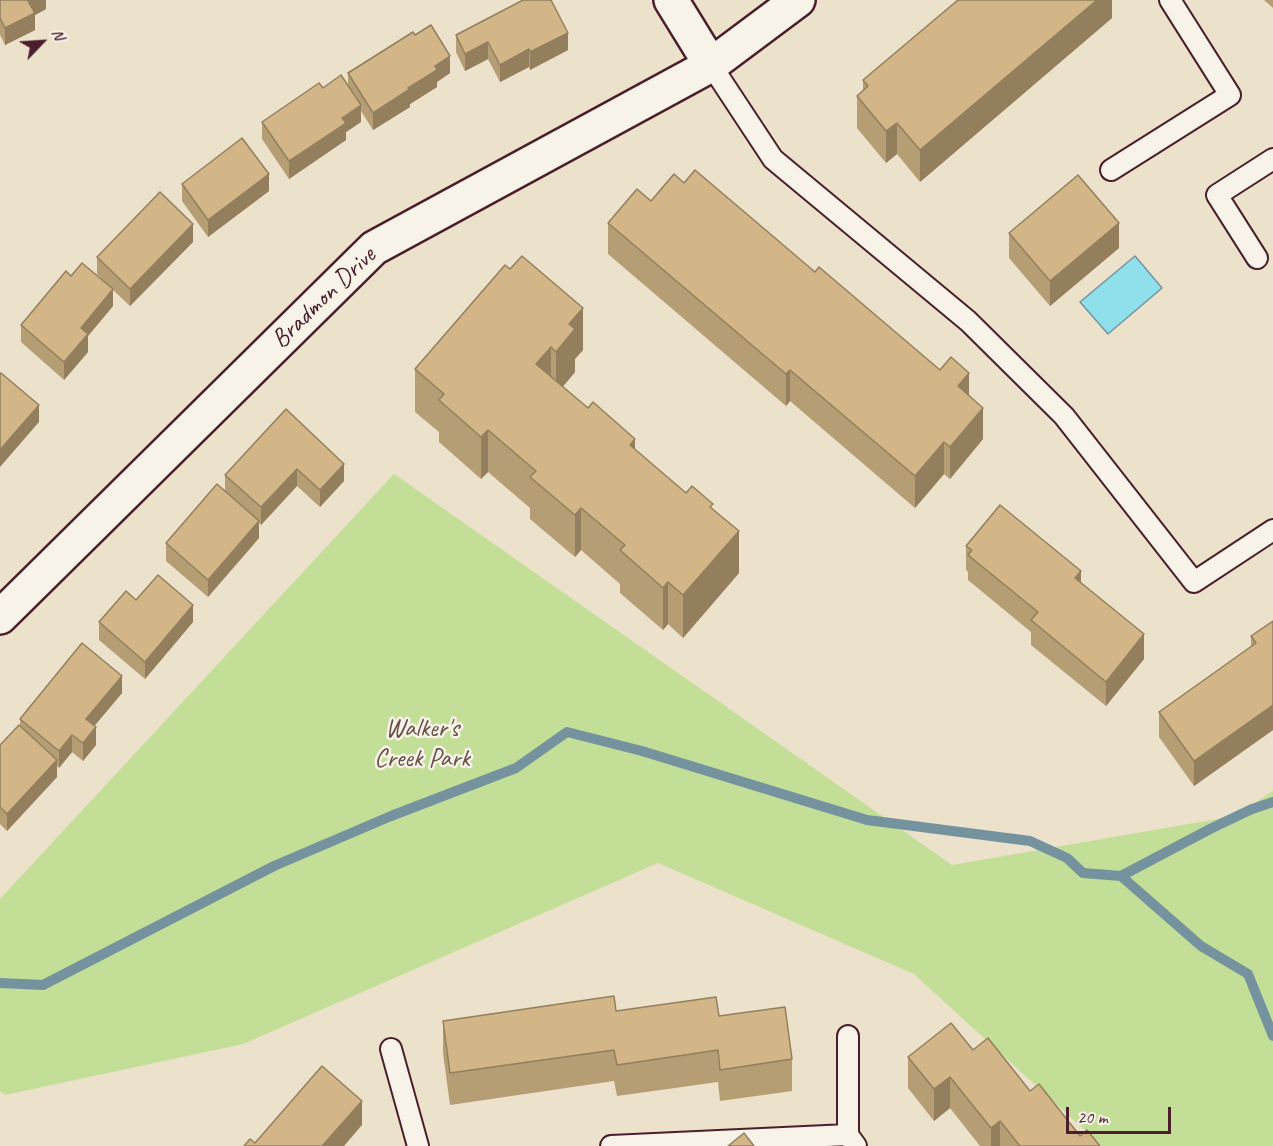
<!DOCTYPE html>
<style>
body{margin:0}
#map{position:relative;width:1273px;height:1146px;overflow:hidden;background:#ece1cb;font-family:Caveat,sans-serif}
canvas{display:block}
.north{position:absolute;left:12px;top:12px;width:60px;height:60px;-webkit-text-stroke:4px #f7f3e8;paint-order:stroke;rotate:65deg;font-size:16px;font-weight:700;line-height:24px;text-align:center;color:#4a1f2b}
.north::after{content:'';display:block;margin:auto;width:21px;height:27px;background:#4a1f2b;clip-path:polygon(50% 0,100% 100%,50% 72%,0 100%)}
.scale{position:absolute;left:1066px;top:1107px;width:105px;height:27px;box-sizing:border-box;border:3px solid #4a1f2b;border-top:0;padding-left:8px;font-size:18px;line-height:21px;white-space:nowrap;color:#4a1f2b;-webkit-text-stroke:4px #f7f3e8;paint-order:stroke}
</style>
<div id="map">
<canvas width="1273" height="1146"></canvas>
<div class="north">N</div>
<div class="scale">20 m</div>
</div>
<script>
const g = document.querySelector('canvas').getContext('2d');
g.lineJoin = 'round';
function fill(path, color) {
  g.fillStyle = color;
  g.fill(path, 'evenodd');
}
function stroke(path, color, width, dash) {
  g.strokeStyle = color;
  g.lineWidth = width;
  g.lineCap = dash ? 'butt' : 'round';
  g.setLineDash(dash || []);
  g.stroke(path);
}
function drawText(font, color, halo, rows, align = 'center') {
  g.font = font + ' Caveat,sans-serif';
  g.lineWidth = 5;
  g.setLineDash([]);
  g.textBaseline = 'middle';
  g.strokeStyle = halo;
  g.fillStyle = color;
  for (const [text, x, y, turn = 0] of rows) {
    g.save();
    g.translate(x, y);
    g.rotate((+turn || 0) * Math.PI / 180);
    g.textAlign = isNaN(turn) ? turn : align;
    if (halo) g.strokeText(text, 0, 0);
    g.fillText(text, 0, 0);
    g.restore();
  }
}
fill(new Path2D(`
 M 394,474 L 952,865 L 1235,816 L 1273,791 L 1273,1146 L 1102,1146 L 914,974 L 658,863 L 243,1044 L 5,1095 L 0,1091 L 0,899 Z`), '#c3de96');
const water = new Path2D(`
 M 1135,256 L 1162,288 L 1108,334 L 1080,302 Z`);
fill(water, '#90e0eb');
stroke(water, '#74939e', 1.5);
stroke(new Path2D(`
 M 1121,876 L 1201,946 L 1248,974 L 1273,1036
 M 0,983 L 43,985 L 274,866 L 391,816 L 516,768 L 567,732 L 642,751 L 867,820 L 1030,841 L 1067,858 L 1083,873 L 1121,876 L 1212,828 L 1252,809 L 1273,802`), '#74939e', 10);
const lane = new Path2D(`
 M 711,65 L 773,159 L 968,321 L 1064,416 L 1194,582 L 1273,530
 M 1111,170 L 1230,95 L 1170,0
 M 1257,258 L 1217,195 L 1273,159
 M 391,1049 L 418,1146
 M 848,1135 L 848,1036
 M 611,1146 L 848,1135 L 856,1146`);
const street = new Path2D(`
 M 671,0 L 711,65
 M 0,617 L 374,248 L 711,65 L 798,0`);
stroke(lane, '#4a1f2b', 24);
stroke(street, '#4a1f2b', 38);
stroke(lane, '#f7f3e8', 20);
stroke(street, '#f7f3e8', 33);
fill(new Path2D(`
 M 0,0 L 46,0 L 46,9 L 35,15 L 35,30 L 5,45 L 0,35 Z
 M 1112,0 L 1112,18 L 920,182 L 897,154 L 886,163 L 857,128 L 857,96 L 863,90 L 863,80 Z
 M 1264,0 L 1273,0 L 1273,8 Z
 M 456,35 L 568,50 L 530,70 L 529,67 L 500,82 L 488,59 L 465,71 L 456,52 Z
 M 348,73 L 450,73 L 437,82 L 437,87 L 410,104 L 410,107 L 373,130 L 361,111 L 361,122 L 346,132 L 346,140 L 289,179 L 262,139 L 262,122 L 323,88 L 348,86 Z
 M 684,183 L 815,272 L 969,395 L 983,439 L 950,479 L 944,474 L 915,508 L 790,401 L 786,406 L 608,254 L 608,223 Z
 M 182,184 L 269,191 L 208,237 L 182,201 Z
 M 1009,233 L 1119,248 L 1050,306 L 1009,258 Z
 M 193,242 L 130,306 L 113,290 L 113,306 L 88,336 L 88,352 L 64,380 L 21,342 L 21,325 L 71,276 L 109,286 L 97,274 L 97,257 Z
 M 505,265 L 583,350 L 575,359 L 575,372 L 563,387 L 686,493 L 713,509 L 739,573 L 683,638 L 668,624 L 663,630 L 620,593 L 620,584 L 581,550 L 575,557 L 530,519 L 530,508 L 488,472 L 481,479 L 439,442 L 439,432 L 415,412 L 415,369 Z
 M 286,409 L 344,481 L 320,507 L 297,486 L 261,525 L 259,523 L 259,538 L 208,597 L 166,561 L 166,543 L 225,492 L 225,475 Z
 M 966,546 L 1081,582 L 1144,659 L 1106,706 L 1031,645 L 1031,632 L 968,580 L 968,572 L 966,570 Z
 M 136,600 L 193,622 L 145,679 L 99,640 L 99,622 Z
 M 1273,621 L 1273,730 L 1194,786 L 1159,737 L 1159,712 L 1251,647 L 1251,636 Z
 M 122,693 L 94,726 L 96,745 L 83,761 L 72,752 L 59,768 L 57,766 L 57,777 L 7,831 L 0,824 L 0,745 L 20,726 L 20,719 Z
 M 616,1011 L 719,1016 L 792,1059 L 792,1091 L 720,1101 L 718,1082 L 617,1096 L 614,1081 L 450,1105 L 443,1053 L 443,1021 Z
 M 973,1050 L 1030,1091 L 1080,1136 L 1100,1146 L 980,1146 L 950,1108 L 934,1121 L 908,1088 L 908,1057 Z`), '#b59d74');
fill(new Path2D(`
 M 30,0 L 46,0 L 46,9 L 35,15 L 35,30 L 5,45 L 5,28 Z
 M 1097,0 L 1112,0 L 1112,18 L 920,182 L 920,150 Z
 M 568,33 L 568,50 L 530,70 L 530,52 Z
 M 488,42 L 488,59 L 465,71 L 465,54 Z
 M 529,49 L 529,67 L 500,82 L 500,65 Z
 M 450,56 L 450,73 L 437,82 L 437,87 L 410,104 L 410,107 L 373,130 L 373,113 L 408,88 L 435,66 Z
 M 361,105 L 361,122 L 346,132 L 346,140 L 289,179 L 289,161 L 342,118 Z
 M 897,123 L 897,154 L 886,163 L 886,131 Z
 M 269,174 L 269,191 L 208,237 L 208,220 Z
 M 1119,223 L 1119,248 L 1050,306 L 1050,281 Z
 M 193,224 L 193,242 L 130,306 L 130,289 Z
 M 113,289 L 113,306 L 88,336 L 88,352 L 64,380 L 64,362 L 81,328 Z
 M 583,308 L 583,350 L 575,359 L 575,372 L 556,394 L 556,352 L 569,324 Z
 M 551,347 L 551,390 L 536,364 Z
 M 790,370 L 790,401 L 786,406 L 786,374 Z
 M 969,373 L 969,404 L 958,386 Z
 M 39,405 L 39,422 L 0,467 L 0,450 Z
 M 983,408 L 983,439 L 950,479 L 950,447 Z
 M 488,430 L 488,472 L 481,479 L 481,437 Z
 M 635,439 L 635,481 L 630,445 Z
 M 944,442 L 944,474 L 915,508 L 915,476 Z
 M 344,464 L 344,481 L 320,507 L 320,490 Z
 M 297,469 L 297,486 L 261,525 L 261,507 Z
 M 581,508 L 581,550 L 575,557 L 575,515 Z
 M 259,521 L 259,538 L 208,597 L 208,580 Z
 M 739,531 L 739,573 L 683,638 L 683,595 Z
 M 1081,571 L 1081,596 L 1075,578 Z
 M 668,582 L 668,624 L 663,630 L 663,588 Z
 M 193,605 L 193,622 L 145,679 L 145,662 Z
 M 1144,634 L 1144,659 L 1106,706 L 1106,682 Z
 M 122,676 L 122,693 L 86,736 L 86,719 Z
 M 1273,705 L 1273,730 L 1194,786 L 1194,761 Z
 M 96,727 L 96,745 L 83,761 L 83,743 Z
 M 72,735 L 72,752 L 59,768 L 59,751 Z
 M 57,760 L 57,777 L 7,831 L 7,814 Z
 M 950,1077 L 950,1108 L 934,1121 L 934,1089 Z
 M 362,1101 L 362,1125 L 344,1146 L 322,1146 Z
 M 1000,1121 L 1000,1146 L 991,1146 L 991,1128 Z`), '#937f5e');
const building = new Path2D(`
 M 0,0 L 30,0 L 28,1 L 35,13 L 5,28 L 0,18 Z
 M 523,0 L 551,0 L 568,33 L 530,52 L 529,49 L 500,65 L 488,42 L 465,54 L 456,35 Z
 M 958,0 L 1097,0 L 920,150 L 897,123 L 886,131 L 857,96 L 868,86 L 863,80 Z
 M 431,25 L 450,56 L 435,66 L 437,70 L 408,88 L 410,89 L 373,113 L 348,73 L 413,32 L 415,35 Z
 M 341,75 L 361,105 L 342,118 L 346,123 L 289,161 L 262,122 L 319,83 L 323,88 Z
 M 242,138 L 269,174 L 208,220 L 182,184 Z
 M 695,170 L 815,272 L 819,267 L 940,370 L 951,357 L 969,373 L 958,386 L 983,408 L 950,447 L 944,442 L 915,476 L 790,370 L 786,374 L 608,223 L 637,189 L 651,201 L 674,174 L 684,183 Z
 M 1078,175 L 1119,223 L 1050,281 L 1009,233 Z
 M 160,192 L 193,224 L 130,289 L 97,257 Z
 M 522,256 L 583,308 L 569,324 L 575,329 L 556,352 L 551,347 L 536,364 L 588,408 L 593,402 L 635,439 L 630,445 L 686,493 L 692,486 L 713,504 L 710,507 L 739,531 L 683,595 L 668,582 L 663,588 L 620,550 L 625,545 L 581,508 L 575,515 L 530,477 L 536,471 L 488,430 L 481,437 L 439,400 L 444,394 L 415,369 L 505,265 L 510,269 Z
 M 82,263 L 113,289 L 81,328 L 88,334 L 64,362 L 21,325 L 66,271 L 71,276 Z
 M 1,373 L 39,405 L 0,450 L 0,374 Z
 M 286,409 L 344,464 L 320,490 L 297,469 L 261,507 L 225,475 Z
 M 217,484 L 259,521 L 208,580 L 166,543 Z
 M 1000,505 L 1081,571 L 1075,578 L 1144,634 L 1106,682 L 1031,620 L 1038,612 L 968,555 L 972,550 L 966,546 Z
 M 158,575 L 193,605 L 145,662 L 99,622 L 126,591 L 136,600 Z
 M 1273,621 L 1273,705 L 1194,761 L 1159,712 L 1256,643 L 1251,636 Z
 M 82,643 L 122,676 L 86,719 L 96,727 L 83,743 L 72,735 L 59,751 L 20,719 Z
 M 19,725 L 57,760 L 7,814 L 0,807 L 0,745 Z
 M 614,996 L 616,1011 L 716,997 L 719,1016 L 785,1007 L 792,1059 L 720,1070 L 718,1050 L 617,1065 L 614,1050 L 450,1073 L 443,1021 Z
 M 951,1023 L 973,1050 L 988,1038 L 1030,1091 L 1039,1084 L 1080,1136 L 1087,1130 L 1100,1146 L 1020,1146 L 1000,1121 L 991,1128 L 950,1077 L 934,1089 L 908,1057 Z
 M 322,1066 L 362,1101 L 322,1146 L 244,1146 L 250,1139 L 255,1143 Z
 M 744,1133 L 754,1146 L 728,1146 Z`);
fill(building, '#d2b687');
stroke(building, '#937f5e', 1.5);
drawText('26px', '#4a1f2b', '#f7f3e8', [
 ["Bradmon Drive",324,298,-44]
]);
drawText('26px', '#684f46', '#f7f3e8', [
 ["Walker's",422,729],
 ["Creek Park",422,759]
]);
</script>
